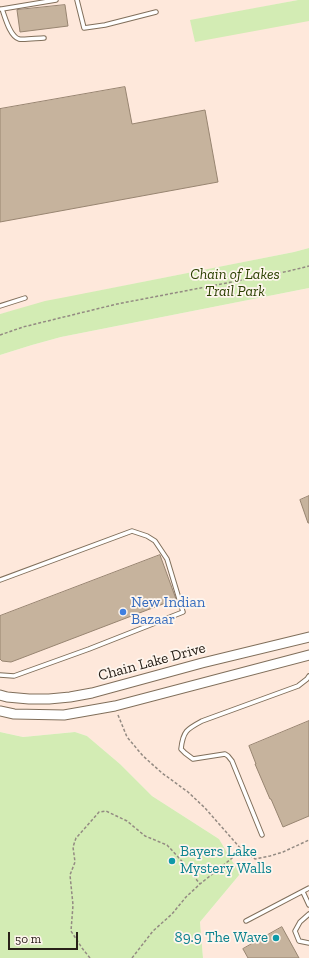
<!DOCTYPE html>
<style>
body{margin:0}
#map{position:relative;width:309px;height:958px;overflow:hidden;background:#fef5ed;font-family:"Zilla Slab",serif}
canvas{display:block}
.scale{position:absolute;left:8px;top:932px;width:70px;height:18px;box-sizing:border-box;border:2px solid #292119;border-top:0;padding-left:5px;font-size:12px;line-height:14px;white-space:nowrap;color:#292119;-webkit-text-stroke:3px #fef5ed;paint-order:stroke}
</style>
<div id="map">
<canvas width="309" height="958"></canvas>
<div class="scale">50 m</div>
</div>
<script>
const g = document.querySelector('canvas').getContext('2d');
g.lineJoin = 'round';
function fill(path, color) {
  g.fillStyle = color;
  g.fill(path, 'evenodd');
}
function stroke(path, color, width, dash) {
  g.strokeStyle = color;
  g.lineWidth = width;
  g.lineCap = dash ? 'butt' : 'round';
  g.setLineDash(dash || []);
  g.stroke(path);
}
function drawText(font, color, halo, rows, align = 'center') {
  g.font = font + ' "Zilla Slab",serif';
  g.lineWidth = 3.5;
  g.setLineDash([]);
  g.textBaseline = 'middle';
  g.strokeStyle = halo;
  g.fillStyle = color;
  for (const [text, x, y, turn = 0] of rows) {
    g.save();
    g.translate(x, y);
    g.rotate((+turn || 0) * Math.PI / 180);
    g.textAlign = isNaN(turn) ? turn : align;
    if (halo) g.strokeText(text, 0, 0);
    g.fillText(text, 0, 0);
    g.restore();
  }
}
fill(new Path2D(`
 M 0,0 L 298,0 L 190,21 L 309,18 L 309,248 L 294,252 L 98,291 L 0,314 Z
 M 309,288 L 309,958 L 203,958 L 200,922 L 240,874 L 219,839 L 152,796 L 120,764 L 87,736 L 75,732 L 23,737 L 0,732 L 0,355 L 32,345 L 61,337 Z`), '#fee8db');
fill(new Path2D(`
 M 298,0 L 309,0 L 309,21 L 195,42 L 190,20 Z
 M 309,248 L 309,288 L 61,337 L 32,345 L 0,355 L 0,314 L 45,301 L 66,297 L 294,252 Z
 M 0,732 L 23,737 L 75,732 L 87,736 L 120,764 L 152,796 L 219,839 L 240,874 L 200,922 L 203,958 L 0,958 Z`), '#d3ecb4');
const building = new Path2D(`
 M 65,5 L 68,26 L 20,32 L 17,10 Z
 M 125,87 L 132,124 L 205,110 L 218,182 L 0,222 L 0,109 Z
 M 309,496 L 309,523 L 308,523 L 300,500 Z
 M 160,555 L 176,599 L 19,659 L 11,662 L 2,661 L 0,659 L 0,616 Z
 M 309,721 L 309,816 L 283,827 L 271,799 L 270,799 L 255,764 L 256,764 L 249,746 Z
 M 282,927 L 299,958 L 248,958 L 243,949 Z`);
fill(building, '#c6b39d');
stroke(building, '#988571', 1);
const service = new Path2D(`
 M 77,0 L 84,28 L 105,25 L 156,12
 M 1,9 L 2,9 L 56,0
 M 2,9 C 5,17 10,37 19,39 C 23,40 39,38 44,38
 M 0,306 L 25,298
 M 0,580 L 132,531 L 147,536 L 155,541 L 167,559 L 183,612 L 89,649 L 14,676 L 0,675
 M 262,835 L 232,761 L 228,756 L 225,754 L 193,759 L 185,753 L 181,749 C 183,731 187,729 202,721 L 298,686 L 307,679 L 309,676
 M 303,892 L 309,905
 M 309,914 L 300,922 L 295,931 L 299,941 L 309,943
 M 246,921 L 309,888`);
const tertiary = new Path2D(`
 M 0,695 L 7,697 L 29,699 L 49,699 L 70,697 L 92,693 L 202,663 L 309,637
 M 0,711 L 14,714 L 64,715 L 115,706 L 309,655`);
stroke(service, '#806f5b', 5.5);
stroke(tertiary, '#806f5b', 11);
stroke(new Path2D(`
 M 0,335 L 23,327 L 117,304 L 289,271 L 309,266
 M 118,715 L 127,737 L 143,756 L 162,773 L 188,792 L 205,808 L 241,849 L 255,859 L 270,856 L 283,852 L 309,840
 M 90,958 L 82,948 L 71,931 L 73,905 L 70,875 L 75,862 L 73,847 L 76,838 L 85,828 L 99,812 L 106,811 L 127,821 L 145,836 L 167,845 L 180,859 L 200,884
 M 132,958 L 153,931 L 172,914 L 186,897 L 200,884 L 242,850`), '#938a82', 1.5, [3, 2]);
stroke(service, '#fff', 3.5);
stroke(tertiary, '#fff', 9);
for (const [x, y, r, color] of [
 [123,612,4,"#3f7fe0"],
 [172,861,4,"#0f9aa8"],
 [276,938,4,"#0f9aa8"]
]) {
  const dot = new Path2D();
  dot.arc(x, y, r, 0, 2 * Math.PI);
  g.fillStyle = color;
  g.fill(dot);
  stroke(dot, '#fef5ed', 1.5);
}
drawText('italic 15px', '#2b4000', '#fef5ed', [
 ["Chain of Lakes",235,275],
 ["Trail Park",235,292]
]);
drawText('15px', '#366cbe', '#fef5ed', [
 ["New Indian",131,603],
 ["Bazaar",131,620]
], 'left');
drawText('15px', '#292119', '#fef5ed', [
 ["Chain Lake Drive",152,662,-15]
]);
drawText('15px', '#0d838f', '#fef5ed', [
 ["Bayers Lake",180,852],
 ["Mystery Walls",180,869],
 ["89.9 The Wave",268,938,"right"]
], 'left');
</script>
